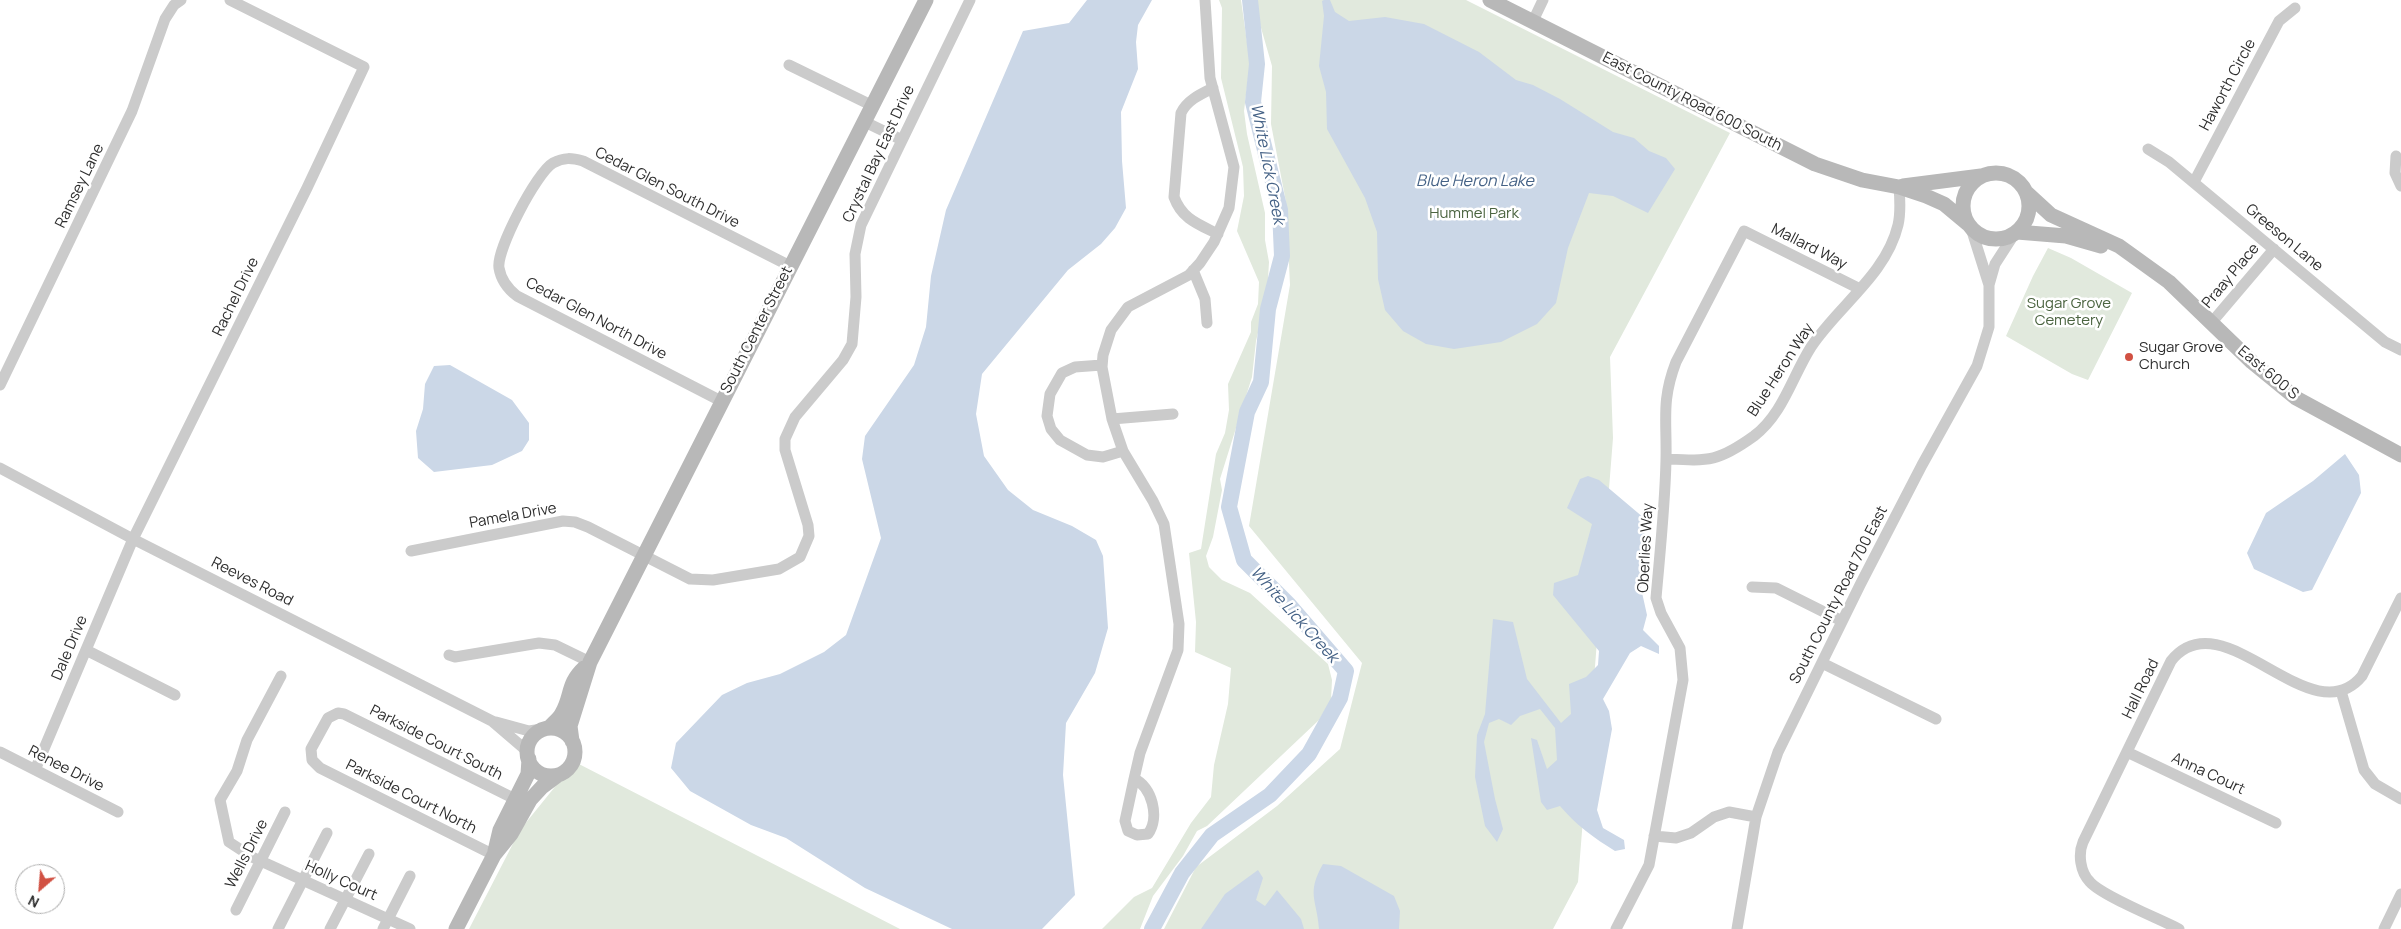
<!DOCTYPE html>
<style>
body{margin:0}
#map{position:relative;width:2401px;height:929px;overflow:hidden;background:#fff;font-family:Manrope,sans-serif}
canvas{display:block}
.north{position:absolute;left:15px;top:864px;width:50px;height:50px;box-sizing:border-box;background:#fff;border:1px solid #ababab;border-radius:50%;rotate:207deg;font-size:14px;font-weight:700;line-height:20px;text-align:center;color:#2e2e2e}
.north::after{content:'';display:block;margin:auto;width:18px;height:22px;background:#d15143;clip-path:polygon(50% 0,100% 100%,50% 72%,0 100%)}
</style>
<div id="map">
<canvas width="2401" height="929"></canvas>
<div class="north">N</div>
</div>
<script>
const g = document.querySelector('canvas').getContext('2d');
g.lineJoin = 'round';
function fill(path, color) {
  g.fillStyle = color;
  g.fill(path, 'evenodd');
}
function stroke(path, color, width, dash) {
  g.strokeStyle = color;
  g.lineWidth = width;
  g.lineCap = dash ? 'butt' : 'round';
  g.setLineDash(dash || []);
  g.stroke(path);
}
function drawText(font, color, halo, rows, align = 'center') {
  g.font = font + ' Manrope,sans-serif';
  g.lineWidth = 5;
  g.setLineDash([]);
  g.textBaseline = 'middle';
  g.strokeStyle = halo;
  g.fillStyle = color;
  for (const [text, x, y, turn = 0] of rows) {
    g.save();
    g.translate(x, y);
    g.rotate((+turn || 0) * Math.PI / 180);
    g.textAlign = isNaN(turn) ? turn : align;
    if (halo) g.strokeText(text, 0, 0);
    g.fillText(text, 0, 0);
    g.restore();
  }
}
fill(new Path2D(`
 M 1219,0 L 1241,0 L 1250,63 L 1244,111 L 1247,134 L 1265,213 L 1265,240 L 1269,262 L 1267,296 L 1256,341 L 1252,377 L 1220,479 L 1222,490 L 1213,537 L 1206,556 L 1209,567 L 1222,580 L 1250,593 L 1328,664 L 1332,680 L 1331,700 L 1319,720 L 1207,826 L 1197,831 L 1183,856 L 1153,896 L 1140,929 L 1102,929 L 1134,897 L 1152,888 L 1191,823 L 1211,797 L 1214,765 L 1228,704 L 1231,668 L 1195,652 L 1196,622 L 1189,553 L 1201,549 L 1216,454 L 1225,433 L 1229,410 L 1228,384 L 1251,332 L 1251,322 L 1258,304 L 1259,282 L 1237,231 L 1244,196 L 1243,167 L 1221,78 L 1222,8 Z
 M 1253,0 L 1466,0 L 1730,133 L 1610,357 L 1613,438 L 1578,882 L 1553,929 L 1164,929 L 1196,867 L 1277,806 L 1340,749 L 1362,663 L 1249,526 L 1290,285 L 1286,202 L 1271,124 L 1272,66 Z
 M 2048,248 L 2071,258 L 2132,293 L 2088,380 L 2072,374 L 2006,336 L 2033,276 Z
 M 575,762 L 900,929 L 469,929 L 520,830 Z`), '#e1e9dd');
fill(new Path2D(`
 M 1087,0 L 1152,0 L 1138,25 L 1136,42 L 1138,69 L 1121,112 L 1122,161 L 1126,208 L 1115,228 L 1101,244 L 1068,270 L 982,374 L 976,414 L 984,456 L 1008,490 L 1033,510 L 1072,526 L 1096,540 L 1103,556 L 1108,628 L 1095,673 L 1066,723 L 1063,775 L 1075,895 L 1042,929 L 952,929 L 865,888 L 786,838 L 751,825 L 690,791 L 671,768 L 676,743 L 722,695 L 747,683 L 780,674 L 824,652 L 846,635 L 881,538 L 862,459 L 865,436 L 914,365 L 926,327 L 931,276 L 946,210 L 1023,31 L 1069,23 Z
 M 1324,0 L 1330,0 L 1335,12 L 1349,21 L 1385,17 L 1424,24 L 1479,52 L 1516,80 L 1533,85 L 1560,99 L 1613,132 L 1634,138 L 1649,151 L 1666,158 L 1675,169 L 1648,213 L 1613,196 L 1589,193 L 1568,248 L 1556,303 L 1537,324 L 1501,342 L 1454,349 L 1426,344 L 1403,331 L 1385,310 L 1378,279 L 1377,232 L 1365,198 L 1327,129 L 1326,92 L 1319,66 L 1324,16 L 1322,1 Z
 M 450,365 L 512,400 L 529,423 L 529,440 L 522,451 L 492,465 L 434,472 L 418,458 L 416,431 L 423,409 L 425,384 L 434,366 Z
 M 2345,454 L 2359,475 L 2361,493 L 2312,590 L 2303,592 L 2254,569 L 2247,553 L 2266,513 L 2313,481 Z
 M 1588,476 L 1599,480 L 1644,518 L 1645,560 L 1641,588 L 1647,615 L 1643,630 L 1659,646 L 1659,654 L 1641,646 L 1630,653 L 1603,699 L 1609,711 L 1612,729 L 1597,810 L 1603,828 L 1624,840 L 1625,849 L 1615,851 C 1594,838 1576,825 1560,806 L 1547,810 L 1541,802 L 1531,738 L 1537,740 L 1547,769 L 1557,760 L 1555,728 L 1540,709 L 1520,716 L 1511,725 L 1499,719 L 1489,723 L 1484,742 L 1495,799 L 1503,829 L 1497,842 L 1485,826 L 1475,777 L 1477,735 L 1485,714 L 1493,619 L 1513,622 L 1527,679 L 1561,723 L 1571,714 L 1569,684 L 1586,677 L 1598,665 L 1599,651 L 1553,595 L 1554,583 L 1578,575 L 1592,524 L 1567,508 L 1580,479 Z
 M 1323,864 L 1341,866 L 1394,896 L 1400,911 L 1399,929 L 1319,929 C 1317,899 1306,894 1323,864 Z
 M 1258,870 L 1263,878 L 1256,900 L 1265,906 L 1277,890 L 1301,919 L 1304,929 L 1201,929 L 1225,894 Z`), '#cbd7e7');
stroke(new Path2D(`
 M 1152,929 L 1182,873 L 1212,835 L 1270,795 L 1309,754 L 1340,698 L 1346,671 L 1289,605 L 1244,560 L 1229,507 L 1247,412 L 1261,382 L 1268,309 L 1282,256 L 1280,210 L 1253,102 L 1257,64 L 1250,0`), '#cbd7e7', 16);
stroke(new Path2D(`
 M 1533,21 L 1543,0
 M 789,65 L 873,106
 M 1213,88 C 1201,94 1187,100 1181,113 L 1174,197 C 1182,219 1198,224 1218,234
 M 865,122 L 900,139
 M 2148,149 L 2169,162 L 2385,342 L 2401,350
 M 2396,156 L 2395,173 L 2401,186
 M 2194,182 L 2279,21 L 2295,8
 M 1971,228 L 1989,285
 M 1193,270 L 1205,299 L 1207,323
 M 2212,322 L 2274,249
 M 1102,365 L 1075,367 L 1062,373 L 1050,394 L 1047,416 L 1051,429 L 1060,440 L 1087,455 L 1103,457 L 1123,451
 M 0,385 L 132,111 L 165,19 L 174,5 L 181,0
 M 721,401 L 517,296 C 508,289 501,280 499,268 C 496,250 537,172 553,163 C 564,157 572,158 583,161 L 790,266
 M 1112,419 L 1173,414
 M 1666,459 C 1709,461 1718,462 1754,436 C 1783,414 1792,377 1811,347 C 1838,306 1886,275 1898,225 C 1901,212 1900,199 1899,187
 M 0,468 L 133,539 L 492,721 L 527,751
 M 411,551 L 563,521 L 575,522 L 588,527 L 690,579 L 713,580 L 779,569 L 800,557 L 809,536 L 808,525 L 785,450 L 785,439 L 795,417 L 843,360 L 852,344 L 856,297 L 855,254 L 861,225 L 970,0
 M 1752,587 L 1776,588 L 1842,621
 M 86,650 L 175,695
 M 449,655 L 455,657 L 539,643 L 555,645 L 590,662
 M 1822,663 L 1936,719
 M 281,676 L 247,740 L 237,771 L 220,800 L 229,842 L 252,857 L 410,929
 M 2341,691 L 2364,770 L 2375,784 L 2401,799
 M 496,722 L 529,731 L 542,729
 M 0,752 L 118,812
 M 2127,752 L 2276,823
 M 35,770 L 133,539 L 307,188 L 364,67 L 230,0
 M 1134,779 L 1140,753 L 1178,650 L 1179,624 L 1164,524 L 1153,501 L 1123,451 L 1112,419 L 1102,367 L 1103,355 L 1111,330 L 1128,307 L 1189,275 L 1200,263 L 1214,242 L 1229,208 L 1234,167 L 1210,78 L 1205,0
 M 1134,779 C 1152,786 1160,818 1148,834 L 1137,835 L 1128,831 L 1125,821 Z
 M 1654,836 L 1676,838 L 1691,833 L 1714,817 L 1729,812 L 1756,817
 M 494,855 L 320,768 L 312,760 L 311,749 L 328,718 L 338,713 L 344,714 L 515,799
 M 236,910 L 285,812
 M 278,929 L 327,833
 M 330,929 L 369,854
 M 383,929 L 410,876
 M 1616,929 L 1649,865 L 1683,680 L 1680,648 L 1661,613 L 1656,598 C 1660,552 1665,506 1666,460 C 1667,420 1661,401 1676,362 L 1744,231 L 1860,289
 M 1737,929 L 1756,817 L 1778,752 L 1860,585 L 1922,465 L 1977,366 L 1989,327 L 1989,285 L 1995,264 L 2015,233
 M 2179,929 C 2160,919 2102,896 2090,882 C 2080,872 2078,854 2083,842 L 2171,661 C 2223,596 2311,738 2362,676 L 2401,598
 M 2384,929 L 2401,894`), '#cbcbcb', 11);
stroke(new Path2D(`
 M 1490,0 L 1815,164 L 1862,180 L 1899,187 L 1926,196 L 1944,204 L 1968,224
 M1963 206a33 33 0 1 1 66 0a33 33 0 1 1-66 0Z
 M 1903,186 L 1981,176
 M 2027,193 L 2051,215 L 2119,246 L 2169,282 L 2252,362 L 2296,398 L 2401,455
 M 2017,232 L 2066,236 L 2101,246
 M 549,728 C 553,723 559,719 562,713 C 572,696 567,684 584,668
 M527 752a24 24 0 1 1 48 0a24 24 0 1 1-48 0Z
 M 572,741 L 570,726 L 590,662 L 926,0
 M 495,851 L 500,830 L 528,774 L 529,759
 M 456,929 L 494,855 L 511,834 L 530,800 L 542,787 L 558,775`), '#b8b8b8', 15);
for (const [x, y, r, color] of [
 [2129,357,5,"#d15143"]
]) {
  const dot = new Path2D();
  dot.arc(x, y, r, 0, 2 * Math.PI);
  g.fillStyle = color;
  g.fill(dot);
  stroke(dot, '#fff', 2);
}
drawText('15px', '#2e2e2e', '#fff', [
 ["Haworth Circle",2228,85,-62],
 ["East County Road 600 South",1692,102,27],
 ["Crystal Bay East Drive",879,154,-65],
 ["Ramsey Lane",80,186,-64],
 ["Cedar Glen South Drive",667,188,27],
 ["Greeson Lane",2284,238,40],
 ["Mallard Way",1809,247,27],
 ["Praay Place",2231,276,-50],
 ["Rachel Drive",236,297,-64],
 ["Cedar Glen North Drive",596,319,28],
 ["South Center Street",757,330,-63],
 ["Blue Heron Way",1781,370,-57],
 ["East 600 S",2268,373,40],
 ["Pamela Drive",513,516,-10],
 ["Oberlies Way",1646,548,-87],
 ["Reeves Road",252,582,27],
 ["South County Road 700 East",1839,595,-63],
 ["Dale Drive",70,648,-67],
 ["Hall Road",2141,689,-64],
 ["Parkside Court South",436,743,27],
 ["Renee Drive",66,769,27],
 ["Anna Court",2208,774,25],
 ["Parkside Court North",411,797,27],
 ["Wells Drive",247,854,-63],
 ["Holly Court",341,881,24]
]);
drawText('15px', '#4b6440', '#fff', [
 ["Hummel Park",1474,214],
 ["Sugar Grove",2069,304],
 ["Cemetery",2069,321]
]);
drawText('15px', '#2e2e2e', '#fff', [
 ["Sugar Grove",2139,348],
 ["Church",2139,365]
], 'left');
drawText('italic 16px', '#456286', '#fff', [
 ["White Lick Creek",1267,164,79],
 ["Blue Heron Lake",1475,182],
 ["White Lick Creek",1294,615,48]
]);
</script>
